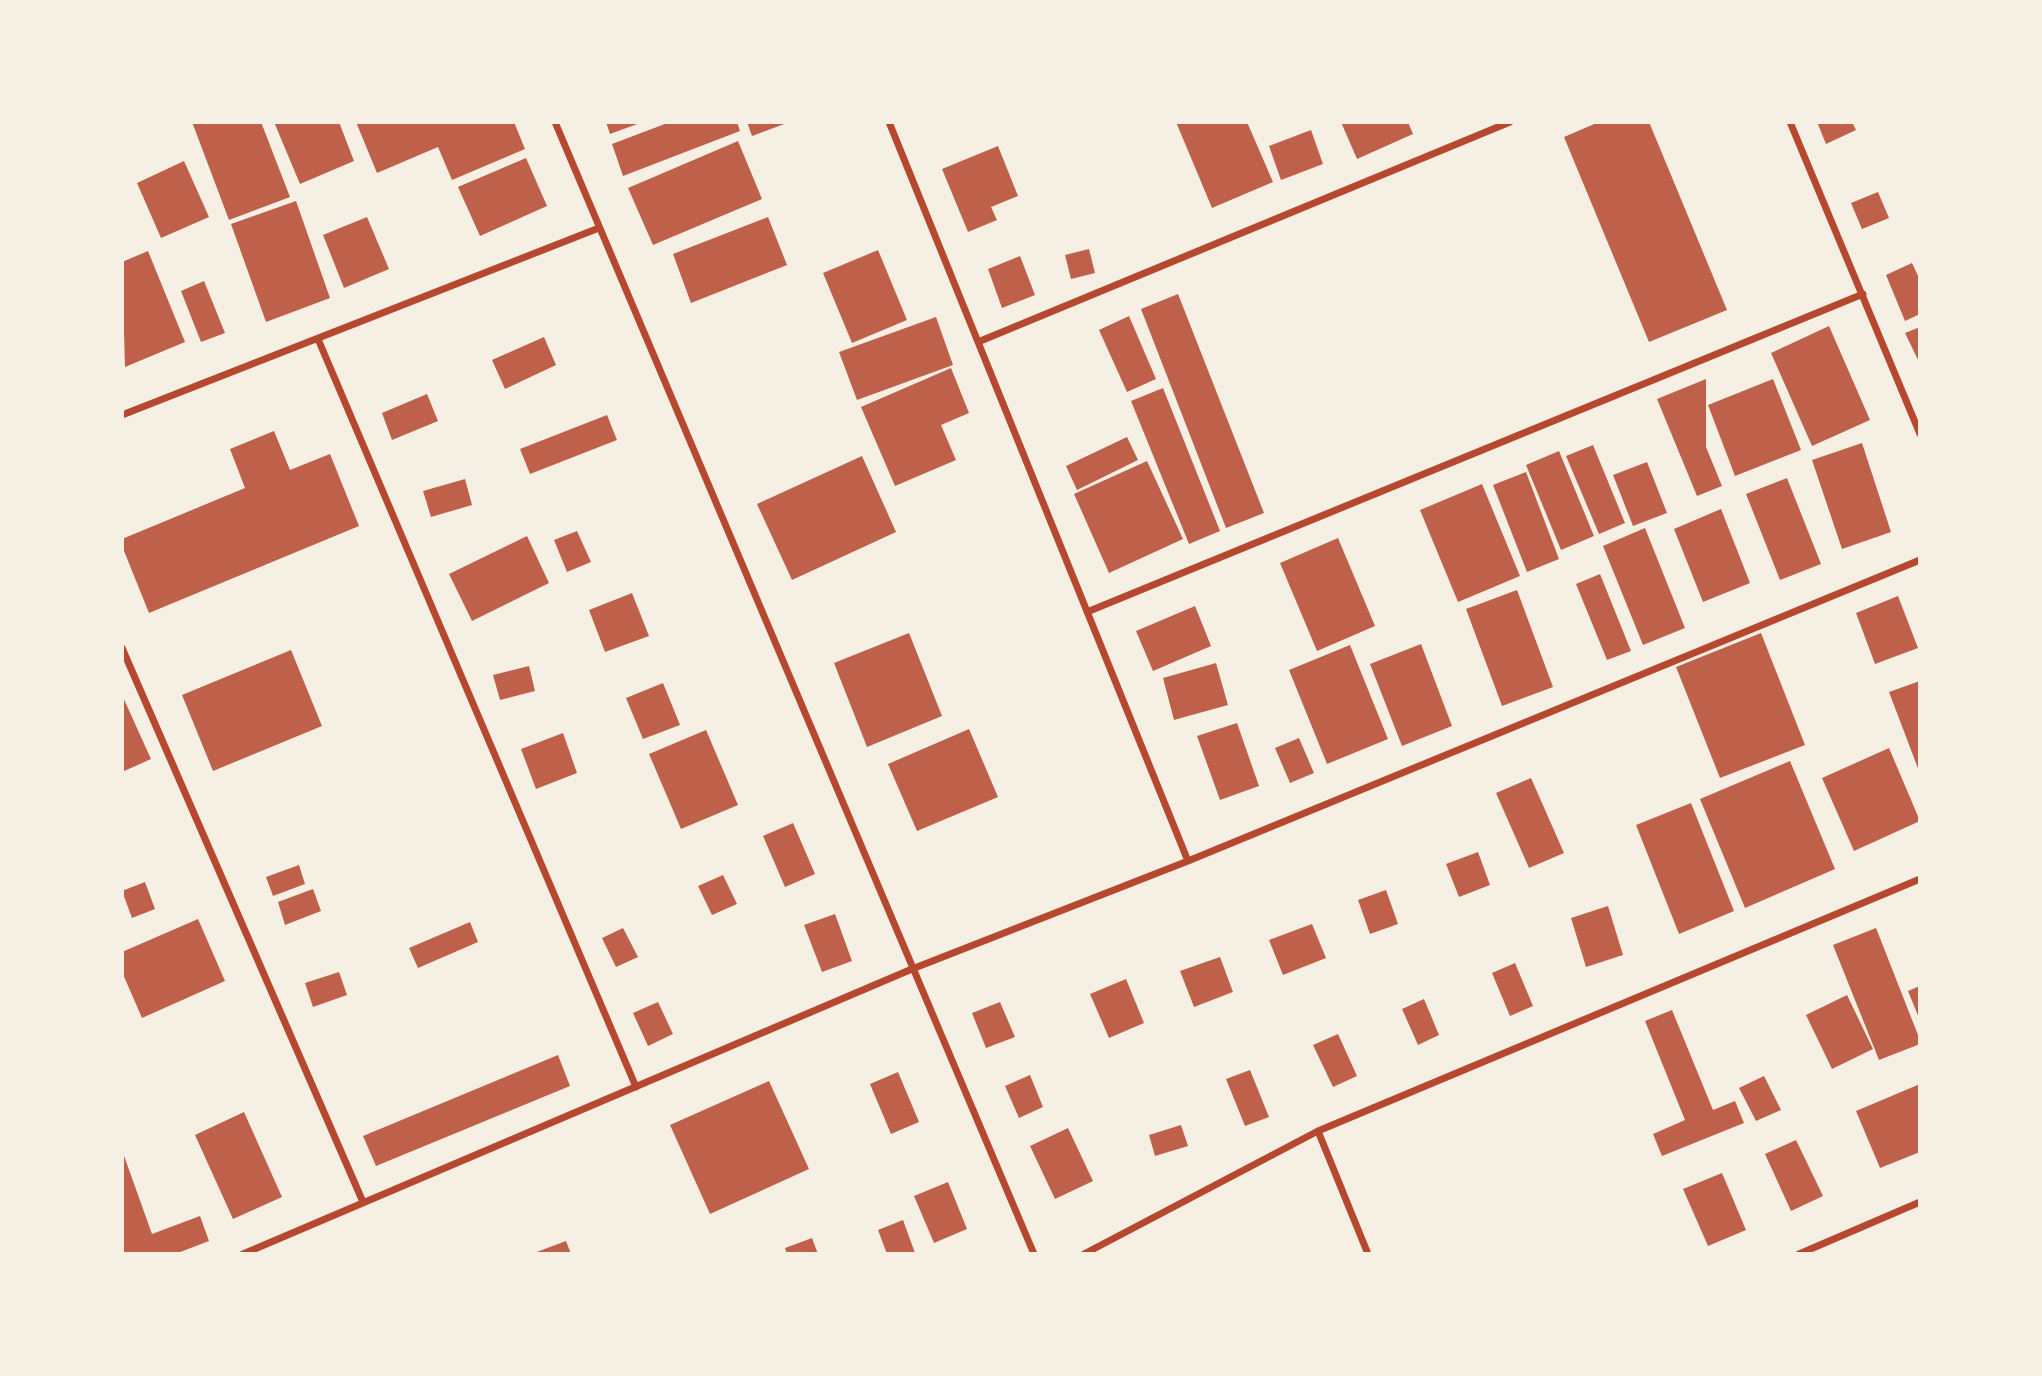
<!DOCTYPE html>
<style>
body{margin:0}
#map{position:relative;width:2042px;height:1376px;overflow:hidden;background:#f6efe4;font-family:"Open Sans",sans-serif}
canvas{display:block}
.frame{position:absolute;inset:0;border:124px solid #f6efe4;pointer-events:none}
</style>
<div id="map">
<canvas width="2042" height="1376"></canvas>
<div class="frame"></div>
</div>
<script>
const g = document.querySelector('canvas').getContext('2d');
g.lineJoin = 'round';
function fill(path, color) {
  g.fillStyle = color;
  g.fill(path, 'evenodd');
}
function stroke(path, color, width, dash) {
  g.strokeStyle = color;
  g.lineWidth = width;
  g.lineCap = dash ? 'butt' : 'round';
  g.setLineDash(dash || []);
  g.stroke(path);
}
fill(new Path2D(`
 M 192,122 L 261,122 L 290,197 L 229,220 Z
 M 274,122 L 339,122 L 354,161 L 300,184 Z
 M 356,122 L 514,122 L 525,149 L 452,180 L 438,147 L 377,173 Z
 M 606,122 L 639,122 L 640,123 L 610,134 Z
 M 670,122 L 737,122 L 740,131 L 623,176 L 612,144 Z
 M 747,122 L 787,122 L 787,123 L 752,136 Z
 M 1176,122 L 1247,122 L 1273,182 L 1212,208 Z
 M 1341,122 L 1408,122 L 1413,134 L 1357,159 Z
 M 1599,122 L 1649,122 L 1727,310 L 1649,342 L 1564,137 Z
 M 1817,122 L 1852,122 L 1856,130 L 1826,144 Z
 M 1311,130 L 1323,164 L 1281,180 L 1269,146 Z
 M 738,141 L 762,199 L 653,245 L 628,188 Z
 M 998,146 L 1018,196 L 991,207 L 997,220 L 968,232 L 942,169 Z
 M 526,158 L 547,206 L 480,236 L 458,187 Z
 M 184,161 L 209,217 L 161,238 L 137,183 Z
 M 1878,192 L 1889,218 L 1862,229 L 1851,203 Z
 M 296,201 L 330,298 L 266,322 L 231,224 Z
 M 367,217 L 389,269 L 344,288 L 323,235 Z
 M 768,217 L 787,265 L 691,303 L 673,254 Z
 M 1089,249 L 1095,273 L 1071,279 L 1065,255 Z
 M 878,250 L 907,320 L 852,343 L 823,273 Z
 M 148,251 L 185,342 L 125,367 L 122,262 Z
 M 1020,256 L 1035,295 L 1002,308 L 988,269 Z
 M 1912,263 L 1920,280 L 1920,314 L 1905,321 L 1886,275 Z
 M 204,281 L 225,333 L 201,342 L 181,291 Z
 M 1178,294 L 1264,513 L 1226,528 L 1141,309 Z
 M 1129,316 L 1156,379 L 1127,392 L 1099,330 Z
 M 936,317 L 953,365 L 857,400 L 839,352 Z
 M 1829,326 L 1870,420 L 1812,446 L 1771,353 Z
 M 1920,327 L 1920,364 L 1905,333 Z
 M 544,337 L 556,365 L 505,389 L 492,360 Z
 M 951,368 L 969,413 L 941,425 L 956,460 L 895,486 L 861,407 Z
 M 1706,379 L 1706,447 L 1722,486 L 1697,496 L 1657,399 Z
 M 1773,379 L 1801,450 L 1735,476 L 1708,405 Z
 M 1163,388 L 1220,531 L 1189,544 L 1131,401 Z
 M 427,394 L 438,421 L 392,440 L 382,413 Z
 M 607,415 L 617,440 L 530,474 L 520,449 Z
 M 274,431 L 290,470 L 330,454 L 359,526 L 149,613 L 122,546 L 122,539 L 245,488 L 230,449 Z
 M 1127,437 L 1138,460 L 1077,490 L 1066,466 Z
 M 1862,443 L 1891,532 L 1842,549 L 1812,460 Z
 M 1593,445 L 1625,523 L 1599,534 L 1566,456 Z
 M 1559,451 L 1594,536 L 1561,550 L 1526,465 Z
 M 862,456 L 896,532 L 792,580 L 757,504 Z
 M 1147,461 L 1183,539 L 1109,573 L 1074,494 Z
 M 1647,462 L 1667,513 L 1633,526 L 1613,475 Z
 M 1526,472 L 1559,559 L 1527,572 L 1493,485 Z
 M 1787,478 L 1821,564 L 1780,580 L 1746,494 Z
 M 465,479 L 472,505 L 431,517 L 423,491 Z
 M 1482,484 L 1520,576 L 1458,602 L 1420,510 Z
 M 1721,509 L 1750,583 L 1703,602 L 1674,529 Z
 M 1645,528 L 1685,628 L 1643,645 L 1603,546 Z
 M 577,531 L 591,562 L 567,572 L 554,540 Z
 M 527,536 L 549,583 L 472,621 L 449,574 Z
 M 1338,538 L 1375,626 L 1317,651 L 1280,563 Z
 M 1600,574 L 1631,651 L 1607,660 L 1576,584 Z
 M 1517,590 L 1553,687 L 1502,706 L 1466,609 Z
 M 632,593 L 649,636 L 605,652 L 589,610 Z
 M 1898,596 L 1918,648 L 1875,664 L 1856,613 Z
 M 1195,606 L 1211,646 L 1153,671 L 1136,631 Z
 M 909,633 L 942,716 L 867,747 L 834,663 Z
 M 1761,633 L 1805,745 L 1720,778 L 1676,667 Z
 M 1421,644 L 1452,726 L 1402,746 L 1370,664 Z
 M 1350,645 L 1388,739 L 1327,764 L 1289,670 Z
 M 291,650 L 322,726 L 213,771 L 182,695 Z
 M 1216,663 L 1228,705 L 1174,720 L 1163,678 Z
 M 529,666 L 535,691 L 500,700 L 493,675 Z
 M 1920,681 L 1920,771 L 1919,771 L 1889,692 Z
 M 663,683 L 680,725 L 643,739 L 626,698 Z
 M 122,695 L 151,759 L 122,772 Z
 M 1237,723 L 1259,786 L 1220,800 L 1197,736 Z
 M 969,729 L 998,797 L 917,831 L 888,764 Z
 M 706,730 L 738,805 L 681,829 L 649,754 Z
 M 563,733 L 577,773 L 536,789 L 521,749 Z
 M 1299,738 L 1314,773 L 1290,783 L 1275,748 Z
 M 1889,748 L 1920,821 L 1854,851 L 1822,778 Z
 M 1790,761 L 1835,869 L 1745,908 L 1700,799 Z
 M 1531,778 L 1564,853 L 1529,868 L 1496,793 Z
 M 1691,803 L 1734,911 L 1679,934 L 1636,825 Z
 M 793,823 L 815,874 L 785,887 L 763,836 Z
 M 1478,852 L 1490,885 L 1459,897 L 1446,864 Z
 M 299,865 L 305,884 L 273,896 L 266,877 Z
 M 723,875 L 737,904 L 712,915 L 698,886 Z
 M 145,882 L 155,909 L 132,918 L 122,891 Z
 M 313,889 L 321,911 L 285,925 L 278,902 Z
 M 1386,890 L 1398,924 L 1370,934 L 1358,900 Z
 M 1608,906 L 1623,955 L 1586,967 L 1571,918 Z
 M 835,914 L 852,961 L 822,972 L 804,925 Z
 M 198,919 L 225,981 L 142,1018 L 122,972 L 122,952 Z
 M 470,922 L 478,942 L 418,968 L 409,948 Z
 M 1312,924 L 1326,958 L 1283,975 L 1269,940 Z
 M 623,928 L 638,957 L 616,967 L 602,938 Z
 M 1876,928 L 1920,1040 L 1920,1044 L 1879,1060 L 1833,945 Z
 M 1220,957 L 1233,992 L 1194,1007 L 1180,971 Z
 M 1515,963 L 1533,1006 L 1510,1016 L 1492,973 Z
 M 339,972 L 347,995 L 313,1007 L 305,983 Z
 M 1126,979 L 1144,1023 L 1109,1038 L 1090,994 Z
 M 1920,986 L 1920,1018 L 1919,1018 L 1908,991 Z
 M 1847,995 L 1873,1049 L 1832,1069 L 1806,1015 Z
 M 1424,999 L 1439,1035 L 1418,1045 L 1402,1009 Z
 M 658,1002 L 673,1034 L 648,1046 L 633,1013 Z
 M 1000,1002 L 1015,1037 L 986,1048 L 972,1013 Z
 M 1672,1010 L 1713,1110 L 1735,1101 L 1744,1123 L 1662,1156 L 1653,1134 L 1685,1120 L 1645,1021 Z
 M 1338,1034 L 1357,1076 L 1333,1087 L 1313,1045 Z
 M 558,1055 L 570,1086 L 376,1166 L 363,1136 Z
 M 1250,1070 L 1269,1117 L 1245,1126 L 1226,1079 Z
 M 898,1072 L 919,1122 L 891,1134 L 870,1084 Z
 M 1030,1075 L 1043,1107 L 1019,1118 L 1005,1086 Z
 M 1764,1076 L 1781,1110 L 1756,1121 L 1739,1088 Z
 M 769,1081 L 809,1169 L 710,1214 L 670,1125 Z
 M 1920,1084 L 1920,1152 L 1880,1168 L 1856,1111 Z
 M 244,1112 L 282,1197 L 233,1219 L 195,1135 Z
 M 1181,1125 L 1188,1146 L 1155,1156 L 1149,1135 Z
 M 1068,1128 L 1093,1181 L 1055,1199 L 1030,1146 Z
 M 1796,1140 L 1823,1196 L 1791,1211 L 1765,1154 Z
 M 123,1153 L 152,1234 L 200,1216 L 209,1241 L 175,1254 L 124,1254 Z
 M 1722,1173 L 1746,1230 L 1708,1246 L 1683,1189 Z
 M 948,1182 L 967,1229 L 934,1243 L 914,1196 Z
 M 903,1220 L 915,1253 L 887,1254 L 878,1230 Z
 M 812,1238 L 818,1254 L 787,1254 L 785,1248 Z
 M 566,1241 L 571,1254 L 534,1254 L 534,1253 Z`), '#bf614a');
stroke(new Path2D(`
 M 555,122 L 1034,1254
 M 889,122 L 1188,861
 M 1790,122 L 1920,434
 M 318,339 L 636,1087
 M 978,342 L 1510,122
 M 122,415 L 599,228
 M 1087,612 L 1863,294
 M 122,648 L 363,1202
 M 1318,1131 L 1368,1254
 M 243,1254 L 912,969 L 1188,861 L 1920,560
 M 1084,1254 L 1318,1131 L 1920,879
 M 1799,1254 L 1920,1202`), '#b5482f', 7);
</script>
